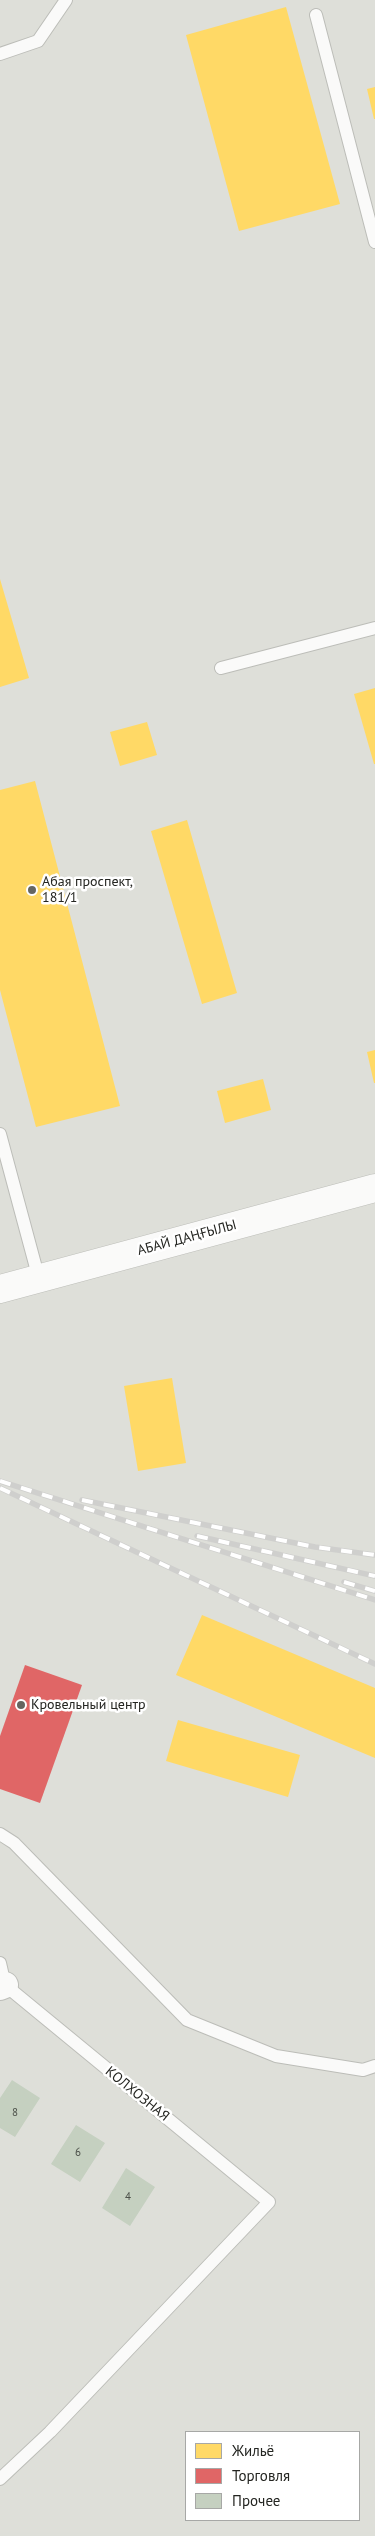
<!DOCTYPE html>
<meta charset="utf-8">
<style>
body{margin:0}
#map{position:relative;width:375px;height:2536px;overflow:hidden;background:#dedfd9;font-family:"PT Sans",sans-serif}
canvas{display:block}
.legend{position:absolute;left:185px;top:2431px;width:175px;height:90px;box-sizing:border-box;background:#fff;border:1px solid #a7a8a6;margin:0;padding:6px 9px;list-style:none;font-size:15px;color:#242521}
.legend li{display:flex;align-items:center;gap:10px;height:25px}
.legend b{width:25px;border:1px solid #a7a8a6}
</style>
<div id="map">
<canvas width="375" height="2536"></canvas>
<ul class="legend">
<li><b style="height:14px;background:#ffd966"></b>Жильё</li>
<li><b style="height:14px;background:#e06666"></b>Торговля</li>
<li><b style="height:14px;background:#c5d0c0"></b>Прочее</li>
</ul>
</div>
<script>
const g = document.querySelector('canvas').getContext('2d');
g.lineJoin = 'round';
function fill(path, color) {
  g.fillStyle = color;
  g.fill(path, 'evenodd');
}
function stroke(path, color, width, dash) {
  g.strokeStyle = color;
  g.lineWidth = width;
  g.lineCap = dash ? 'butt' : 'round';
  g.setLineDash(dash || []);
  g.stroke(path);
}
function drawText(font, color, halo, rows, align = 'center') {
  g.font = font + ' "PT Sans",sans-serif';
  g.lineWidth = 5;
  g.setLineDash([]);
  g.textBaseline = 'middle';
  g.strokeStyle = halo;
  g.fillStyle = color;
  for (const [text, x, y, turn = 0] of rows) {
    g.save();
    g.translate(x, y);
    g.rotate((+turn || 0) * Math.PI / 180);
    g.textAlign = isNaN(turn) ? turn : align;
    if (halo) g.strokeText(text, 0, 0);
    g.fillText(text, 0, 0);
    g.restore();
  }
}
fill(new Path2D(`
 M 286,7 L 340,204 L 239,231 L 186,35 Z
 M 375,87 L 375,119 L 374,119 L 367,89 Z
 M 0,579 L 29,678 L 0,687 Z
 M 375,688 L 375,764 L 374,764 L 354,694 Z
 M 147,722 L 157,755 L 120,766 L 110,732 Z
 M 35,781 L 120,1106 L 36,1127 L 0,990 L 0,790 Z
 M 187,820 L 237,993 L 202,1004 L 151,831 Z
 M 375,1050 L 375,1083 L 374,1083 L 367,1052 Z
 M 263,1079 L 271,1110 L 225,1123 L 217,1091 Z
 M 172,1378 L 186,1463 L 138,1471 L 124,1386 Z
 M 202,1615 L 375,1688 L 375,1758 L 176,1675 Z
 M 178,1720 L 300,1755 L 288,1797 L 166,1761 Z`), '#ffd966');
fill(new Path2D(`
 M 25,1665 L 82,1685 L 40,1803 L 0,1789 L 0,1736 Z`), '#e06666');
fill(new Path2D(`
 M 12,2080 L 40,2098 L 15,2137 L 0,2128 L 0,2098 Z
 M 76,2125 L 105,2143 L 80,2182 L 51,2164 Z
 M 126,2168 L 155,2187 L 130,2226 L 102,2208 Z`), '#c5d0c0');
const lane = new Path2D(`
 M 316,15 L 375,242
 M 0,54 L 38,41 L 66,0
 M 221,668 L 375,628
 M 0,1134 L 39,1279
 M 0,1834 L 14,1843 L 187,2020 L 276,2056 L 363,2070 L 375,2066
 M 0,1963 L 5,1985 L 269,2202 L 50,2432 L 0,2479`);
const street = new Path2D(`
 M 0,1987 L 5,1985`);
const primary = new Path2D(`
 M 0,1289 L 375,1188`);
stroke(lane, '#bcbdb8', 14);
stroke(street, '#bcbdb8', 28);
stroke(primary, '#bcbdb8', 29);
stroke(lane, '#fafaf9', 12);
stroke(street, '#fafaf9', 26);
stroke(primary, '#fafaf9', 28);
const rail = new Path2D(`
 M 0,1481 L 375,1600
 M 0,1488 L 375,1664
 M 82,1500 L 315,1547 L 375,1555
 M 197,1536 L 375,1576
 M 344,1582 L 375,1591`);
stroke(rail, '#cfcfcd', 5.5);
stroke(rail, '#fff', 4, [11]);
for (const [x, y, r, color] of [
 [32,890,5,"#656661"],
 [21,1705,5,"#656661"]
]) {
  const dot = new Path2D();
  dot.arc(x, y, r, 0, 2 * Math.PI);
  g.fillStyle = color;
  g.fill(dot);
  stroke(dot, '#fff', 2);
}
drawText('11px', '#4c5049', null, [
 ["8",15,2113],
 ["6",78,2153],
 ["4",128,2197]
]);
drawText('14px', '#242521', '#fff', [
 ["Абая проспект,",42,882],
 ["181/1",42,898],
 ["Кровельный центр",31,1705]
], 'left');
drawText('14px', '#242521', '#fff', [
 ["АБАЙ ДАҢҒЫЛЫ",187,1238,-15],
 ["КОЛХОЗНАЯ",137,2094,39]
]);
</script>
